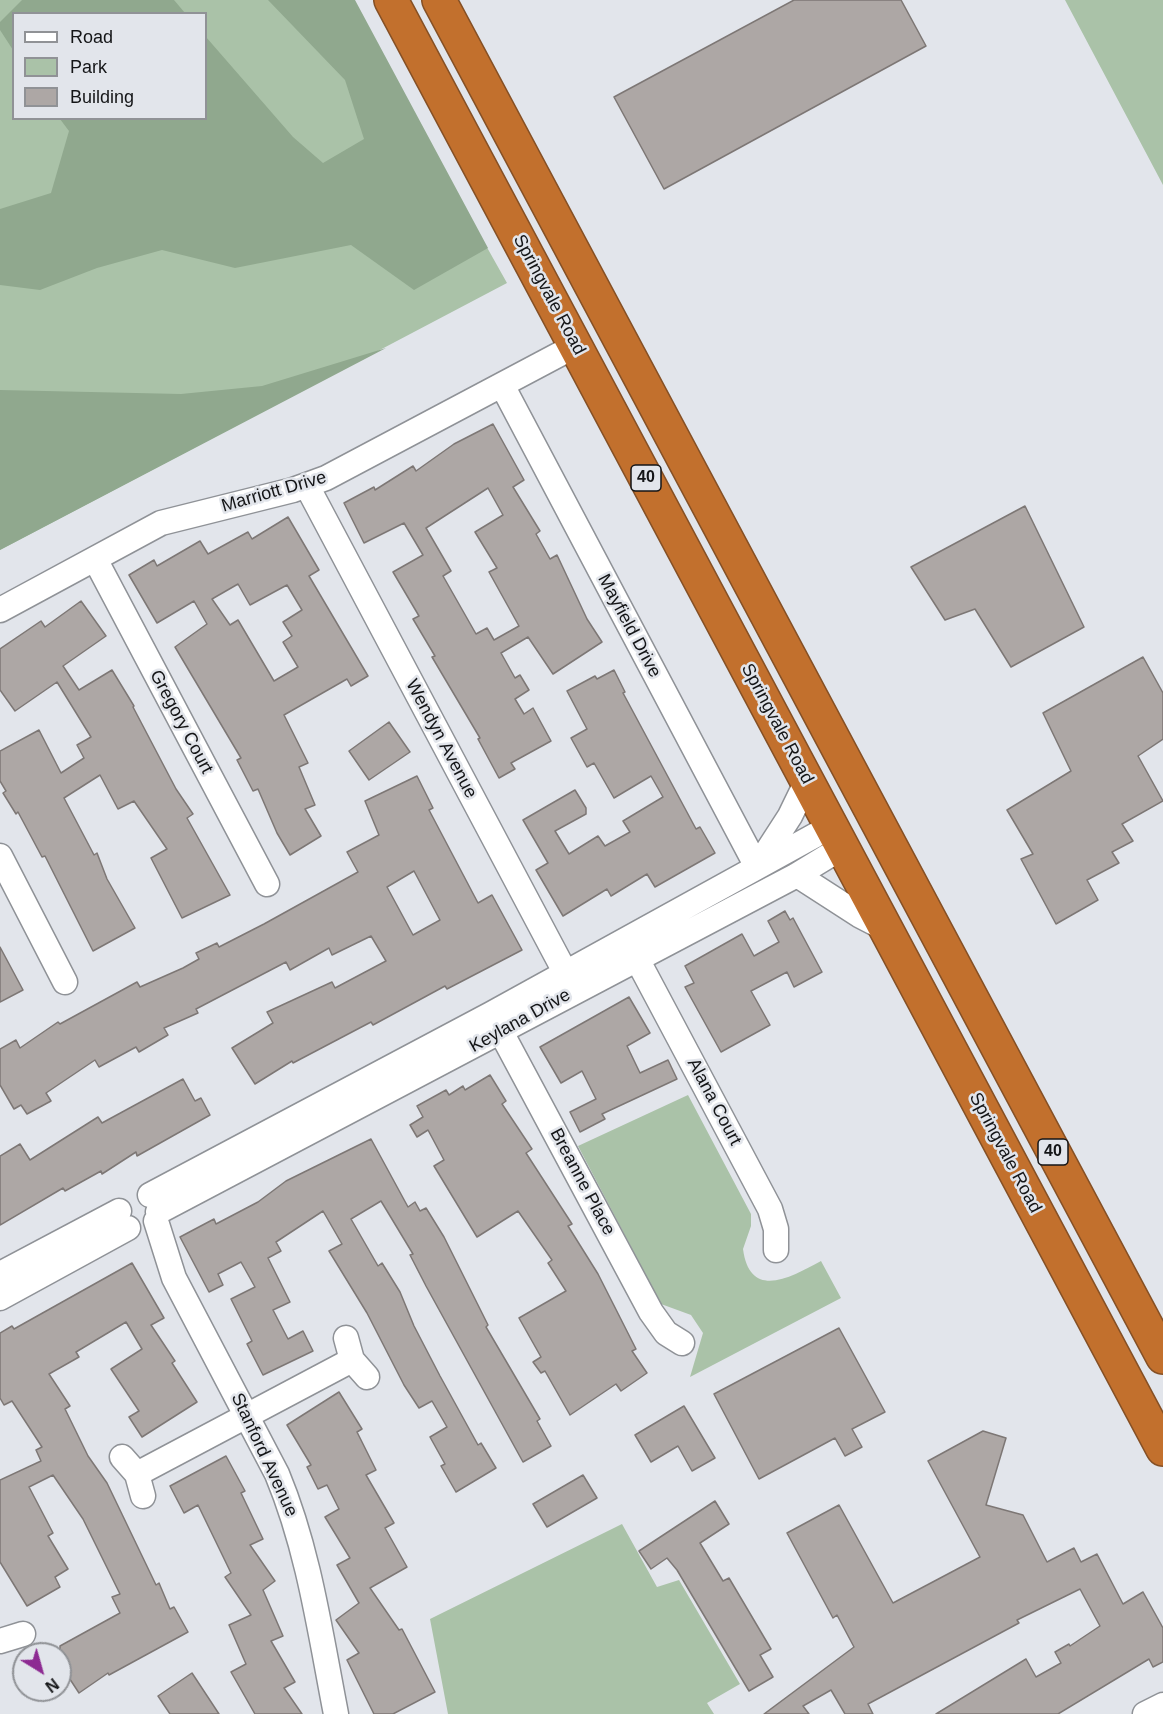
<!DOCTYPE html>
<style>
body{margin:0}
#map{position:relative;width:1163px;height:1714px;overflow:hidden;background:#e2e5eb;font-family:Arial,sans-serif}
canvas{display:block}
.legend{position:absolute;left:12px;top:12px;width:195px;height:108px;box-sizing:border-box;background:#e2e5eb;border:2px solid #909296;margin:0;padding:8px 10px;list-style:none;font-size:18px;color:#141517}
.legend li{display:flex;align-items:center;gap:12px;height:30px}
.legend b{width:30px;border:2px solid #909296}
.north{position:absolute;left:12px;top:1642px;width:60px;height:60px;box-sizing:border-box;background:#e2e5eb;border:2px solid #909296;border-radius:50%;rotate:143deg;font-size:16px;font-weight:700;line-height:24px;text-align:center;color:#141517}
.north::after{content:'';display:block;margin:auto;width:21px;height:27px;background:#8d2a92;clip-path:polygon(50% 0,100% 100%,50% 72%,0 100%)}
</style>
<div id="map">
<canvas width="1163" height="1714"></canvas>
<ul class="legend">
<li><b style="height:8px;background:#fff"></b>Road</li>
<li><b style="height:16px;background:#aac2a8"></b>Park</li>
<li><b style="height:16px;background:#ada7a5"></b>Building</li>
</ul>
<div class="north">N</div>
</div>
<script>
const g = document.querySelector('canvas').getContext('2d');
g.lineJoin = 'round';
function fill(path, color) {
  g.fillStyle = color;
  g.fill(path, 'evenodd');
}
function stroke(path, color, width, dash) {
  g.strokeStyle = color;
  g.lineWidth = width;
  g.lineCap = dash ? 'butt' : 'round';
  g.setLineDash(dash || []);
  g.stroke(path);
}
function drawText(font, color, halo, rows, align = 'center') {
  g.font = font + ' Arial,sans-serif';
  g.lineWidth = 5;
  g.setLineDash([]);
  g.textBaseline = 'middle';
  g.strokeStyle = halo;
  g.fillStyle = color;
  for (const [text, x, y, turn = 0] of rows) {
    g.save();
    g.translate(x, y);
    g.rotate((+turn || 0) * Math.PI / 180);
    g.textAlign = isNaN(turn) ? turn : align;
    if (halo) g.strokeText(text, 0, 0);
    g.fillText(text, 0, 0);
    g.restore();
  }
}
fill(new Path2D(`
 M 0,0 L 348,0 L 507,283 L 0,550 ZM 14,14 L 206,14 L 206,118 L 14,118 Z
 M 1065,0 L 1163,0 L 1163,185 Z
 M 688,1095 L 751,1214 L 751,1226 L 743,1249 C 750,1302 793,1276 821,1261 L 841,1298 L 690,1377 L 703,1333 L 691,1315 L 661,1304 L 578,1146 Z
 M 622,1524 L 657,1587 L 679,1580 L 740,1684 L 707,1703 L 714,1714 L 448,1714 L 430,1619 Z`), '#aac2a8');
fill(new Path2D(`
 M 22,0 L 174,0 L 185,13 L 14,14 L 13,50 L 0,30 L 0,22 Z
 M 268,0 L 355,0 L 488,248 L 414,290 L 351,245 L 235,268 L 162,250 L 97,268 L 40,290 L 0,285 L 0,209 L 51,193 L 69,131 L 60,119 L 206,118 L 206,37 L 293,137 L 323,163 L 364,139 L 345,80 Z
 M 386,348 L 0,550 L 0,390 L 181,394 L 262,386 Z`), '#90a88e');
const building = new Path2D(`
 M 794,0 L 901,0 L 926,46 L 664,189 L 614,97 Z
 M 493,424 L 524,480 L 513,487 L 540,531 L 536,534 L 550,559 L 557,555 L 587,619 L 602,642 L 553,674 L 528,637 L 501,653 L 515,678 L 520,675 L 529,690 L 515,699 L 524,714 L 533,708 L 551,741 L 511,763 L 515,769 L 499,778 L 478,739 L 480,738 L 432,657 L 435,656 L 413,619 L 419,616 L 393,572 L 423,555 L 404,523 L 364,543 L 344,503 L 374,487 L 375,490 L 413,466 L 416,471 L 454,444 ZM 488,488 L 503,515 L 475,532 L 497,568 L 489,572 L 519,626 L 494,640 L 487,628 L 476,634 L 443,576 L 451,571 L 426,528 Z
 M 1025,506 L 1084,627 L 1011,667 L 975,609 L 945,620 L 911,567 Z
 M 288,517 L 319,570 L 309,576 L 368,676 L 351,686 L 347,679 L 284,715 L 308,763 L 299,767 L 315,805 L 305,809 L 321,836 L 290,855 L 277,833 L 258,789 L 253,791 L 237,760 L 241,758 L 175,647 L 207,624 L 194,601 L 157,623 L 129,575 L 154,560 L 157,566 L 200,541 L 208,554 L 248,532 L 252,539 ZM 238,584 L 250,605 L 287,585 L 302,610 L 283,622 L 292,636 L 283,642 L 298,667 L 274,681 L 238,620 L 230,625 L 212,599 Z
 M 81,601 L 106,636 L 63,666 L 79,690 L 112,670 L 134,706 L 133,707 L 176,789 L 193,814 L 187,818 L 230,895 L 182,918 L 151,858 L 167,849 L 134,801 L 118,809 L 100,775 L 64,798 L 94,855 L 97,853 L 107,879 L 135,928 L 93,951 L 45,856 L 42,857 L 18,812 L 16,814 L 3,793 L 6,791 L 0,781 L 0,751 L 39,730 L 61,773 L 84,758 L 77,745 L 91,737 L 57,682 L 15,711 L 0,690 L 0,649 L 41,621 L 45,627 Z
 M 1143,657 L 1163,693 L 1163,739 L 1138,756 L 1163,801 L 1122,824 L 1133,841 L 1112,852 L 1119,863 L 1087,880 L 1098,900 L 1056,924 L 1021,859 L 1033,854 L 1007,810 L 1071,771 L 1043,713 Z
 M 614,670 L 625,692 L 623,693 L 696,829 L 700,827 L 715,853 L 655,887 L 647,874 L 611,896 L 607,889 L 563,916 L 536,870 L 548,863 L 523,820 L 575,790 L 586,808 L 586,814 L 555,831 L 569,854 L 598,836 L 605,846 L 630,832 L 623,821 L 663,797 L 651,776 L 614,798 L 594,763 L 587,767 L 571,738 L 587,729 L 567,691 L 595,676 L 597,679 Z
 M 389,722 L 410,752 L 369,780 L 349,751 Z
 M 417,776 L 433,808 L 429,810 L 478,903 L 492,895 L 522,950 L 447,989 L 445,986 L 373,1025 L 371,1022 L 293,1063 L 292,1061 L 255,1084 L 232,1048 L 273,1023 L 267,1012 L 332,982 L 335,988 L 386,961 L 371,936 L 332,955 L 329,948 L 290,970 L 286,962 L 196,1009 L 198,1013 L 164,1028 L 168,1035 L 139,1052 L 136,1047 L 99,1067 L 95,1060 L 46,1093 L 51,1101 L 27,1114 L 21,1105 L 14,1109 L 0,1085 L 0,1049 L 16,1040 L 20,1048 L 58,1022 L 60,1024 L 137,982 L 140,987 L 183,968 L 199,959 L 196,953 L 217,943 L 219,947 L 264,924 L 358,872 L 347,852 L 379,835 L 365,801 ZM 414,871 L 440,920 L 413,935 L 387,887 Z
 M 785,911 L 790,920 L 793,918 L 822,972 L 794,987 L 787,972 L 751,991 L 770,1025 L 721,1052 L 685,987 L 694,983 L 685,966 L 742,934 L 754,956 L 779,942 L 768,921 Z
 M 0,947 L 23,990 L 0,1002 Z
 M 629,997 L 650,1033 L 627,1046 L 640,1073 L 668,1060 L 677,1079 L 602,1114 L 605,1119 L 580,1132 L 570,1112 L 596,1099 L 582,1071 L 561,1083 L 540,1047 Z
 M 490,1075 L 506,1101 L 502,1104 L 532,1149 L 526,1153 L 572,1224 L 568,1226 L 598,1274 L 636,1349 L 632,1351 L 647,1373 L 621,1391 L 616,1384 L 570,1415 L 545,1371 L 541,1373 L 533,1362 L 541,1357 L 519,1318 L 566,1291 L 548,1263 L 552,1260 L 518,1211 L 477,1237 L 434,1166 L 444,1160 L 428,1130 L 417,1137 L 410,1125 L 423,1117 L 417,1106 L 446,1090 L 449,1095 L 463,1086 L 465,1090 Z
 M 183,1079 L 195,1101 L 201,1098 L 210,1115 L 137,1156 L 136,1152 L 102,1174 L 101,1171 L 65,1191 L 63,1188 L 0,1225 L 0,1156 L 20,1144 L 30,1160 L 98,1117 L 102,1123 Z
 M 371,1139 L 408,1207 L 415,1202 L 420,1211 L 426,1208 L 444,1237 L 488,1325 L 486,1327 L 540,1419 L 537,1421 L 551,1446 L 523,1462 L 426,1286 L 410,1255 L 413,1254 L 381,1201 L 351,1219 L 378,1266 L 382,1263 L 400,1292 L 414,1326 L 440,1376 L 478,1445 L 481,1443 L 496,1468 L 456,1492 L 441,1466 L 445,1464 L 430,1437 L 447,1427 L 432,1401 L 419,1408 L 404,1385 L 367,1313 L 329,1251 L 342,1244 L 323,1211 L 276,1242 L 281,1251 L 268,1258 L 290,1302 L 273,1310 L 288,1339 L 303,1331 L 313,1351 L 263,1375 L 247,1344 L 252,1341 L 231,1299 L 255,1287 L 241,1262 L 218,1274 L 223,1285 L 209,1292 L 180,1237 L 214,1219 L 216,1224 L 258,1202 L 286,1181 Z
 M 132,1263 L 164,1318 L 151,1325 L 175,1361 L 172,1363 L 197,1402 L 142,1437 L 129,1417 L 139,1411 L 111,1369 L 142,1349 L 126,1322 L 76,1352 L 79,1357 L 49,1374 L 70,1406 L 65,1409 L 88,1456 L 107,1483 L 156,1585 L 159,1583 L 170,1609 L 174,1607 L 188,1632 L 109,1675 L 108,1673 L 79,1693 L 60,1664 L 60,1646 L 120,1613 L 112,1597 L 120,1594 L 83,1519 L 53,1475 L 29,1487 L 53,1533 L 48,1536 L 68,1569 L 55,1577 L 60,1587 L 27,1606 L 0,1562 L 0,1480 L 41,1461 L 36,1450 L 42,1447 L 12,1401 L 4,1405 L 0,1398 L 0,1333 L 12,1326 L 14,1329 Z
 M 839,1328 L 885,1412 L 852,1429 L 862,1447 L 845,1456 L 835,1438 L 759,1479 L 714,1394 Z
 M 339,1392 L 362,1429 L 357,1432 L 376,1470 L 366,1475 L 394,1523 L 385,1528 L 407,1567 L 370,1588 L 399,1630 L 402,1629 L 435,1692 L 393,1714 L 374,1714 L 347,1660 L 359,1653 L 336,1620 L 359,1603 L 337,1565 L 350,1558 L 325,1517 L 339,1509 L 327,1485 L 318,1489 L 307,1467 L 311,1465 L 287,1425 Z
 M 684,1406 L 715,1458 L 692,1471 L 678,1446 L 651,1462 L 635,1435 Z
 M 983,1431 L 1006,1438 L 986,1505 L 1023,1515 L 1047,1562 L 1074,1548 L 1081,1562 L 1097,1554 L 1123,1604 L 1143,1592 L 1163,1628 L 1163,1662 L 1153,1667 L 1149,1659 L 1058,1714 L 936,1714 L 1026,1659 L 1036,1677 L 1061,1663 L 1055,1652 L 1069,1644 L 1070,1646 L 1100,1626 L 1080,1589 L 1017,1620 L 1019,1623 L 868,1704 L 873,1714 L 845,1714 L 831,1690 L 803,1706 L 809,1714 L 764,1714 L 854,1647 L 837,1615 L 833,1618 L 787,1533 L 839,1505 L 893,1603 L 980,1557 L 928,1461 Z
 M 226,1456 L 245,1491 L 241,1493 L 263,1539 L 250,1545 L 275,1581 L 263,1590 L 283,1636 L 271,1641 L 295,1682 L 284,1688 L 302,1714 L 255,1714 L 231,1672 L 246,1664 L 229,1625 L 251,1615 L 225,1577 L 231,1573 L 198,1505 L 184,1513 L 170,1486 Z
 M 583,1475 L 597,1498 L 547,1527 L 533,1504 Z
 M 715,1501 L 729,1524 L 700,1543 L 723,1581 L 729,1578 L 771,1649 L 760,1655 L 773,1677 L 749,1691 L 677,1570 L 667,1558 L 651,1569 L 639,1551 Z
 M 192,1673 L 219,1714 L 170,1714 L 158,1696 Z`);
fill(building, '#ada7a5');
stroke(building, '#7d7775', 1.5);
const minor = new Path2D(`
 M 502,385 L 757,867
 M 307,486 L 573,987
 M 95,559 L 267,884
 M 0,610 L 161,523 L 293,490 L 326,478 L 575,346
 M 0,856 L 65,982
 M 757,867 L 790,816 L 807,781
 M 797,875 L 859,915 L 886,929
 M 637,959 L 770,1209 L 776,1229 L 776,1250
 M 494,1019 L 651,1312 L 666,1333 L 682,1343
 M 150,1195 L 491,1014 L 832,826
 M 158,1212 L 797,875 L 843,847
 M 156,1221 L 174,1278 L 277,1474 C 309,1551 320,1632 336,1714
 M 0,1274 L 119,1211
 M 0,1298 L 128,1228
 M 346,1338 L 352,1360 L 367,1377
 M 122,1457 L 137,1474 L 143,1496
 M 137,1474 L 352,1360
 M 0,1641 L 23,1634
 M 1145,1714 L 1163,1705`);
const highway = new Path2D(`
 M 391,0 L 1163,1449
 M 439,0 L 1163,1357`);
stroke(minor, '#8f9297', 27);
stroke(highway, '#855025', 36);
stroke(minor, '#fff', 24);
stroke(highway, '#c2702d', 33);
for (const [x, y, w] of [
 [646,478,30],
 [1053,1152,30]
]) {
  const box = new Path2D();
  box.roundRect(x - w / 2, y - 13, w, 26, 4.5);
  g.fillStyle = '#e2e5eb';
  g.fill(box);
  stroke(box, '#141517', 1.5);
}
drawText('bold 16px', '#141517', null, [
 ["40",646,478],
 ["40",1053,1152]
]);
drawText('18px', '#141517', '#e2e5eb', [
 ["Springvale Road",549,295,62],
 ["Marriott Drive",274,492,-16],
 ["Mayfield Drive",629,626,62],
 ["Gregory Court",181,722,62],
 ["Springvale Road",777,724,62],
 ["Wendyn Avenue",441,739,62],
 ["Keylana Drive",520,1021,-29],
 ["Alana Court",714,1102,62],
 ["Springvale Road",1005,1153,62],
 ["Breanne Place",582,1182,62],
 ["Stanford Avenue",264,1455,65]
]);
</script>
